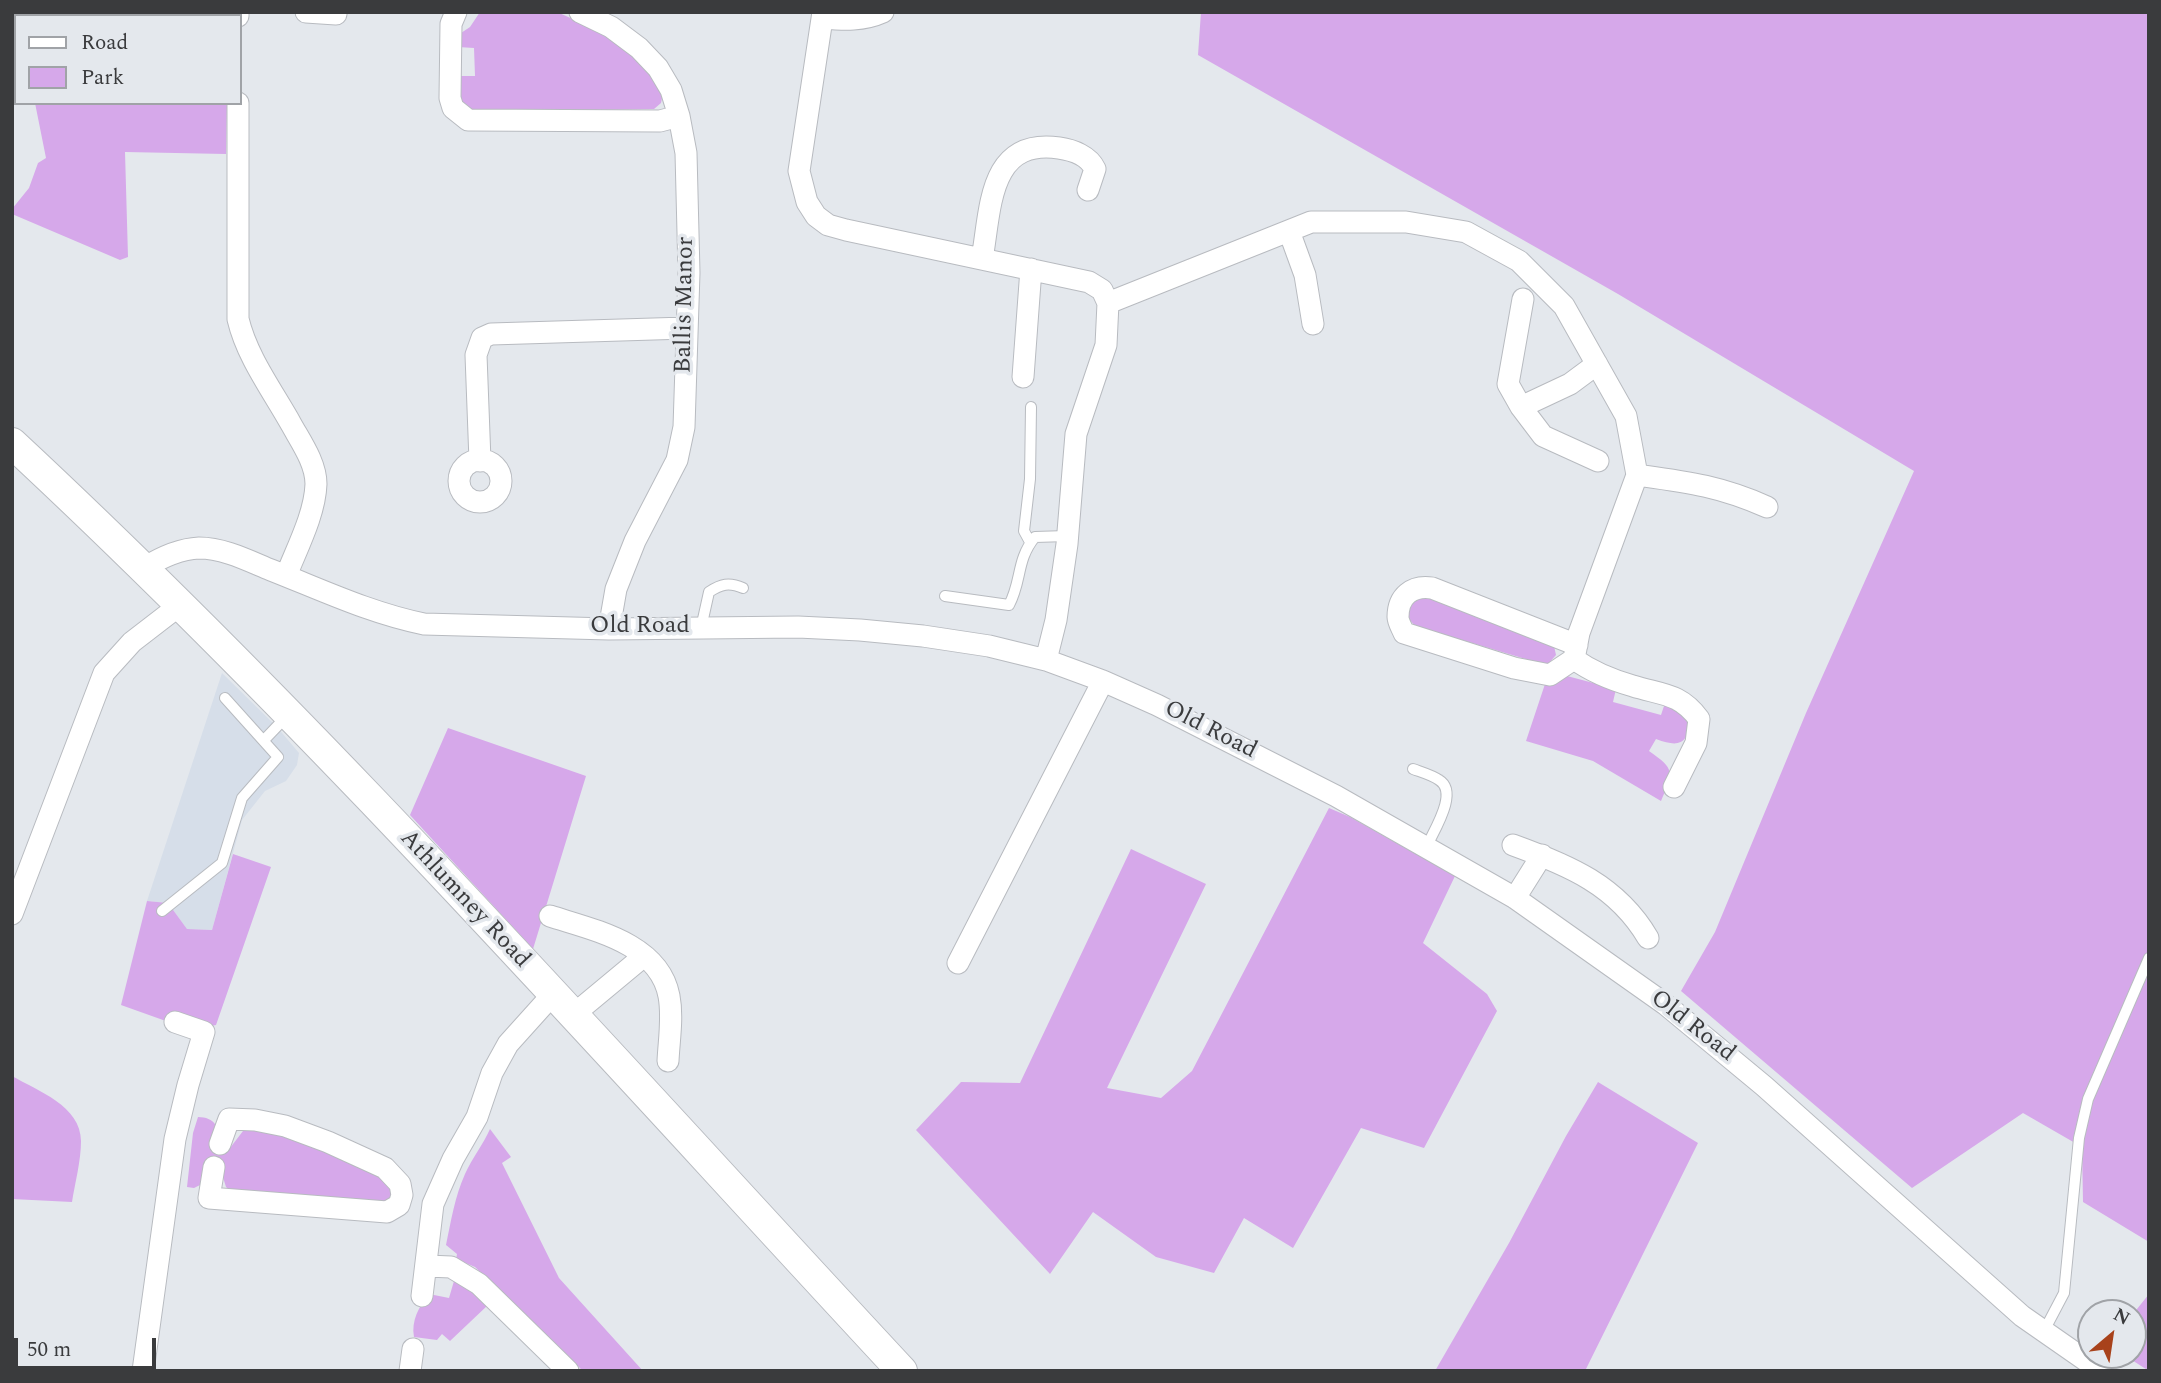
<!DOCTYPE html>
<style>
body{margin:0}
#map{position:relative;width:2161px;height:1383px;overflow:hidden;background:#e4e8ed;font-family:Spectral,serif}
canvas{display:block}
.frame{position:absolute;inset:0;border:14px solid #3a3b3d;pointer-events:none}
.legend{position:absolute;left:14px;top:14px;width:228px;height:91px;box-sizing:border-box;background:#e4e8ed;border:2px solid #a0a3a7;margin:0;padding:9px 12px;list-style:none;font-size:21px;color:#3a3b3d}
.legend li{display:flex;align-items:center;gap:14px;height:35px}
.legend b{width:35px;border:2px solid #a0a3a7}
.north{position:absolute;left:2077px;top:1299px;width:70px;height:70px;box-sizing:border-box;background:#e4e8ed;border:2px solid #a0a3a7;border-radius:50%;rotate:29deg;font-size:19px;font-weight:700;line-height:28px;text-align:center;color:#3a3b3d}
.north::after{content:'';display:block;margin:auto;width:24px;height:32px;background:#a8421b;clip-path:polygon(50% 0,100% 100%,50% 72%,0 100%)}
.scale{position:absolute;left:14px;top:1338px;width:142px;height:32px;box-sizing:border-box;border:4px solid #3a3b3d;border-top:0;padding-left:9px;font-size:21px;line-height:24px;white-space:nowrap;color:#3a3b3d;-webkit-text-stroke:5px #e4e8ed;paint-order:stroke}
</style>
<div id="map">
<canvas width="2161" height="1383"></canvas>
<div class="frame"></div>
<ul class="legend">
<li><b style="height:9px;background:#fff"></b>Road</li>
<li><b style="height:19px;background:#d6a8ea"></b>Park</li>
</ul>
<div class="north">N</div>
<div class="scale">50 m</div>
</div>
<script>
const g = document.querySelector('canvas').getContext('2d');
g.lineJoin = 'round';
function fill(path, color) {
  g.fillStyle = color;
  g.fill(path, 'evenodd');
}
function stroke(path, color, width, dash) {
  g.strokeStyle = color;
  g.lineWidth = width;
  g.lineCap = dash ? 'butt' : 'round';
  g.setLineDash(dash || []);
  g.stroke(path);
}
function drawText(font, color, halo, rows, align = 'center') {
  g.font = font + ' Spectral,serif';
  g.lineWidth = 7;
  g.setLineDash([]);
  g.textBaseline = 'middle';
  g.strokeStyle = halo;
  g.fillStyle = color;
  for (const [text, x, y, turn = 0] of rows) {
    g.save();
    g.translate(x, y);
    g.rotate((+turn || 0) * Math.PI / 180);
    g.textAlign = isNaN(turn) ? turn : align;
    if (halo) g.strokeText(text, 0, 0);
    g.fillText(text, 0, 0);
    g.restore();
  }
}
fill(new Path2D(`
 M 222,673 L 277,727 L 299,753 L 297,765 L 286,781 L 265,791 L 242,820 L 212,930 L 187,929 L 168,903 L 147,901 Z`), '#d6dee9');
fill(new Path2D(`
 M 12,12 L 154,12 L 202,16 L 16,16 L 16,43 L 12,33 Z
 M 480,12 L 557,12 L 595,29 L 636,55 L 663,94 L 661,103 L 654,109 L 475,112 L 461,104 L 458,76 L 475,76 L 474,48 L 458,47 L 461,33 L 470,27 Z
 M 1201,12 L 2149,12 L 2149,1242 L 2083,1202 L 2082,1147 L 2023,1113 L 1912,1188 L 1681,991 L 1715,932 L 1806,713 L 1914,471 L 1618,294 L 1198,55 Z
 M 35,103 L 227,103 L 226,154 L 125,152 L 128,257 L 120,260 L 12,214 L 12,209 L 29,188 L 38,163 L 46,158 Z
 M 1428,595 L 1554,646 L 1556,655 L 1549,663 L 1539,663 L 1415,626 L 1408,618 L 1409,608 L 1413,599 Z
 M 1567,676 L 1616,689 L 1613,702 L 1661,715 L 1667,697 L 1692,719 C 1687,744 1680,748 1656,739 L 1649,751 C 1675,769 1674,772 1661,801 L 1593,761 L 1526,741 L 1545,684 Z
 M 448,728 L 586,776 L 533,949 L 410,815 Z
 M 1329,808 L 1350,817 L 1455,876 L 1423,943 L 1487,994 L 1497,1011 L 1424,1148 L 1361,1128 L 1293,1248 L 1244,1218 L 1214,1273 L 1156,1257 L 1093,1212 L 1050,1274 L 916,1130 L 961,1082 L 1020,1083 L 1131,849 L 1206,884 L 1107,1088 L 1161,1098 L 1192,1071 Z
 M 233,854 L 271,867 L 216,1025 L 191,1030 L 121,1005 L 147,901 L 168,903 L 187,929 L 212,930 Z
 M 12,1076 C 38,1091 81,1106 81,1141 C 81,1161 75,1183 72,1202 L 12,1199 Z
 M 1598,1082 L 1698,1143 L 1585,1371 L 1435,1371 L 1509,1243 L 1566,1136 Z
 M 198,1117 C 214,1117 222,1128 217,1144 L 230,1148 L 243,1131 L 265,1130 L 350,1160 L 384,1179 L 394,1189 L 388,1203 L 231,1191 L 226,1187 L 222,1174 L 205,1175 L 200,1185 L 194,1188 L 187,1187 L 193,1133 Z
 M 490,1129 L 511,1157 L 502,1163 L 559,1278 L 643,1371 L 583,1371 L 475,1267 L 456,1259 L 457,1254 L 446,1245 C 451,1221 455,1196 465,1174 C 472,1158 483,1145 490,1129 Z
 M 461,1280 L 488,1305 L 450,1341 L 442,1334 L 437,1340 L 414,1337 C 411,1321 419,1306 429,1294 L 449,1298 L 454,1281 Z
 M 2149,1294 L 2149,1371 L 2124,1355 L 2133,1355 L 2133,1314 Z`), '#d6a8ea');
const lane = new Path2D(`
 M 1030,542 L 1024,531 L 1030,479 L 1031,407
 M 945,596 L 1009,605 C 1022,581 1016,560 1035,537 L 1067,536
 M 701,628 L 709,592 C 721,584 729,582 743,588
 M 265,739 L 287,716
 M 1413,769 C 1421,772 1432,775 1439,780 C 1459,792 1434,830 1427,846
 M 162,911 L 222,863 L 242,798 L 278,757 L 225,698
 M 2044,1331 L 2064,1293 L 2079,1138 L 2088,1099 L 2149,958`);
const street = new Path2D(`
 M 238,12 L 238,16
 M 306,12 L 336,14
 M 456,12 L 451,24 L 450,98 L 453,108 L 468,120 L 660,121 L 679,116
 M 580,12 L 611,27 L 639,48 L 658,68 L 671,90 L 679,116 L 686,153 L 689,273 L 684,427 L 677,460 L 635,541 L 616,589 L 609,629
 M 823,12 L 799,171 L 807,202 L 816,216 L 828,225 L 846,230 L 1089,282 L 1102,290 L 1108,303 L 1106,345 L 1076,434 L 1067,544 L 1056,620 L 1046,660
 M 823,18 C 844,20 863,21 883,12
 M 238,103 L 238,319 C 247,357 272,390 291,424 C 301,442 316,463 316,484 C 315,514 297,548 286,576
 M 1289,231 L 1305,275 L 1313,324
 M 982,259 C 991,209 988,138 1059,148 C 1073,150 1089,156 1095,169 L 1088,190
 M 1523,299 L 1508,384 L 1521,407 L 1543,436 L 1598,461
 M 1108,303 L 1311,222 L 1406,222 L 1466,232 L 1519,261 L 1564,306 L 1626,416 L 1637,475 L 1579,633 L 1574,659 C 1592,672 1612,680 1633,686 C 1662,695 1680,693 1699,719 L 1696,743 L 1674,787
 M 1023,377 L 1031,269
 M 1521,407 L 1570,384 L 1597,364
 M459 481a21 21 0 1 1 42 0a21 21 0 1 1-42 0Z
 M 480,461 L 476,355 L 482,338 L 491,334 L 686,328
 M 1637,475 C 1687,482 1720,486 1767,507
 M 144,568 C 160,558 179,549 199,548 C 224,548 249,561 271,570 C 322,590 370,613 424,624 L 609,629 L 798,627 L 860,630 L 923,636 L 989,646 L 1046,660 L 1103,681 L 1157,705 L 1336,796 L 1515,898 L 1665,1004 L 1764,1086 L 2022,1316 L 2101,1371
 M 1574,659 L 1550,675 L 1514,668 L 1404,633 C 1402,628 1398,622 1398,617 C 1398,596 1412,585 1432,588 L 1577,645
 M 1513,845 C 1568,865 1617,885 1648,938
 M 1515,898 L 1542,855
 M 12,914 L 104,673 L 132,642 L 180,605
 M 550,916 C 593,930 659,943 669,996 C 673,1017 669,1040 668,1061
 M 958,963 L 1103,681
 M 573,1015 L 644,956
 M 214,1167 L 209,1198 L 387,1212 L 399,1205 L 402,1195 L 400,1184 L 385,1168 L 328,1142 L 285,1126 L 255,1120 L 229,1119 L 220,1144
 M 427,1266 L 451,1267 L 479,1284 L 568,1371
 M 422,1296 L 433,1204 L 453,1159 L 477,1117 L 492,1073 L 508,1044 L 553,994
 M 143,1371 L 175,1139 L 188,1085 L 204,1032 L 175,1022
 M 410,1371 L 413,1349`);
const secondary = new Path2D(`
 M 12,443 C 326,735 610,1057 902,1371`);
stroke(lane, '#b8bbc0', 12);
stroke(street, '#b8bbc0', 23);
stroke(secondary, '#b8bbc0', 32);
stroke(lane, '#fff', 10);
stroke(street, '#fff', 21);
stroke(secondary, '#fff', 30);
drawText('24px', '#3a3b3d', '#e4e8ed', [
 ["Ballis Manor",686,305,-89],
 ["Old Road",640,627],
 ["Old Road",1210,731,27],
 ["Athlumney Road",464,900,47],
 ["Old Road",1692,1027,38]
]);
</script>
